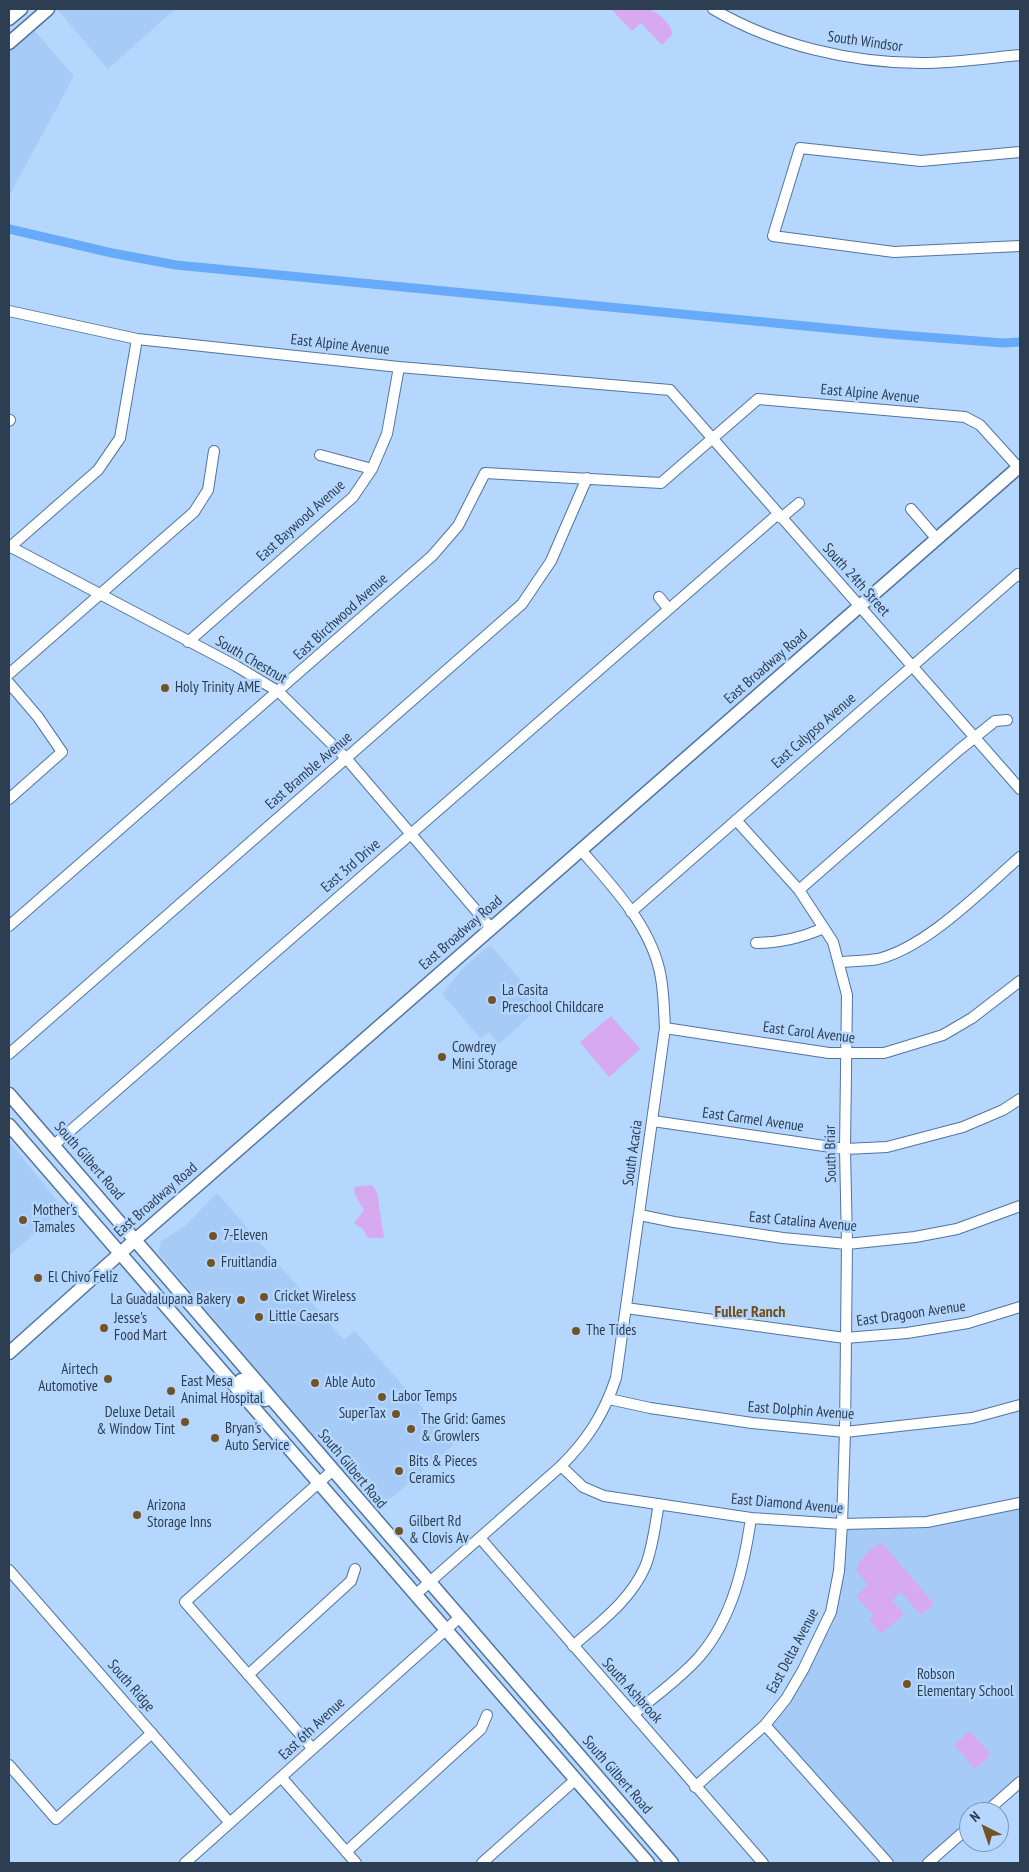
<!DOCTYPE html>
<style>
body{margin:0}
#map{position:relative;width:1029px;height:1872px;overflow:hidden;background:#b5d6fd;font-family:"PT Sans Narrow",sans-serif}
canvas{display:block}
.frame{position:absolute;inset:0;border:10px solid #2d3e52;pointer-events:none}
.north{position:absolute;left:959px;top:1802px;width:50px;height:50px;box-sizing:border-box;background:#b5d6fd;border:1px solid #7f99b9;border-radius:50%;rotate:319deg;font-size:14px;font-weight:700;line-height:20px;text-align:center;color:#2d3e52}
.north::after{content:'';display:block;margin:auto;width:18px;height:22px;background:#725328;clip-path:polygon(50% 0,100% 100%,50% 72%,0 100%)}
</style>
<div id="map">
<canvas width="1029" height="1872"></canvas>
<div class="frame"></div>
<div class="north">N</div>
</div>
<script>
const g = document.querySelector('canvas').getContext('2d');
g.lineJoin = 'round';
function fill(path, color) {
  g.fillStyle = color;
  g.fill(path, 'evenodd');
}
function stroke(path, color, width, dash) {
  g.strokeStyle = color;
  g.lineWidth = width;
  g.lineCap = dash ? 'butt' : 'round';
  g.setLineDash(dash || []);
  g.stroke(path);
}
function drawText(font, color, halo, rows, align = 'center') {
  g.font = font + ' "PT Sans Narrow",sans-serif';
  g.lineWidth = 5;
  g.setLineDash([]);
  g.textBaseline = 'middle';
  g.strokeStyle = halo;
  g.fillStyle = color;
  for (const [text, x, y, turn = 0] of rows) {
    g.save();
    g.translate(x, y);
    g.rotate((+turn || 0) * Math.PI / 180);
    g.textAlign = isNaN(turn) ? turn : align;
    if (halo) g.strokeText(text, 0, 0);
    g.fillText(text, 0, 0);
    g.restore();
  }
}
fill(new Path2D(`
 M 57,9 L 175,9 L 108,69 Z
 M 33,29 L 74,76 L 9,196 L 9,51 Z
 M 490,945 L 542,1005 L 499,1044 L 489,1032 L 481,1039 L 442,994 L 464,967 Z
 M 9,1141 L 63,1208 L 9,1256 Z
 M 217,1193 L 344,1340 L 355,1331 L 454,1444 L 376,1511 L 158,1253 L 161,1241 L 185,1226 Z
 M 1020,1503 L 1020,1782 L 986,1812 L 969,1812 L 969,1827 L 928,1863 L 888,1863 L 765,1725 L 786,1699 L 831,1612 L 842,1524 L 927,1522 Z`), '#a6cbf7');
fill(new Path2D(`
 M 614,9 C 624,9 636,7 646,9 C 656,10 673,24 672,35 L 662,45 L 641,23 L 632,31 L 612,10 Z
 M 611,1016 L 640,1049 L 609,1077 L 580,1042 Z
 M 372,1185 L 377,1192 L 384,1238 L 368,1238 L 362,1228 L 354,1223 L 364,1210 L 355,1195 L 354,1187 Z
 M 879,1544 L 884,1545 L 934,1604 L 921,1615 L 901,1592 L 892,1600 L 904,1614 L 881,1634 L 869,1620 L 874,1616 L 856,1596 L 868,1585 L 856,1570 C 862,1557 867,1551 879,1544 Z
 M 970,1731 L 991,1755 L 975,1769 L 954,1745 Z`), '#d7a9f0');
stroke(new Path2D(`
 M 9,229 L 112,253 L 176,265 L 888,334 L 1003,343 L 1020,342`), '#66aaf9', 9);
const minor = new Path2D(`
 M 713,9 C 774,45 851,63 921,63 C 954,63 988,58 1020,55
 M 1020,152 L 921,161 L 800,148 L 773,236 L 894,252 L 1020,246
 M 9,311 L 137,339 L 399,367 L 670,390 L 1020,789
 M 9,421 L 10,420
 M 320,455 L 372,469
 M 911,509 L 936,538
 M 781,518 L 799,503
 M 9,546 L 236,666 L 279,692 L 346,758 L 491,928
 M 9,548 L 98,470 L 120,438 L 137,339
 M 659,597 L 668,608
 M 188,642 L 353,497 L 372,469 L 387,434 L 399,367
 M 9,674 L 194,512 L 208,490 L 214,451
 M 9,683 L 38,717 L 62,752 L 9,799
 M 799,890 L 959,750 L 995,721 L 1007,720
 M 631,912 L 1018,574 L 1020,576
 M 9,926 L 432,556 L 458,526 L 485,473 L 661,483 L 758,399 L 965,417 L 980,425 L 1018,467
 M 756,943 C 781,943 801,938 824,928
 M 840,962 C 852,961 866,961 878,959 C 927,947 982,890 1020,857
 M 665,1028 L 829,1053 L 884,1053 L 943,1035 L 972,1018 L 1020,981
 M 9,1054 L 522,604 L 551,561 L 587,478
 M 653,1121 L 845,1149 L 887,1147 L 963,1127 L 1003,1110 L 1020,1099
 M 54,1145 L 778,514
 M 640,1215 L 674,1222 L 783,1238 L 847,1244 L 915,1237 L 957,1229 L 1020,1206
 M 626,1308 L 845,1338 L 907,1333 L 968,1323 L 1020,1307
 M 609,1399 L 650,1408 L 752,1423 L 845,1432 L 972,1418 L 1020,1405
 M 561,1466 L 583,1487 L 604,1496 L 751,1518 L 842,1524 L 927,1522 L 1020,1503
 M 480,1538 L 763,1863
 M 9,1570 L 230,1823
 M 415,1595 L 561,1466 C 588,1439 604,1414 616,1378 L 665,1028 C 664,1012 664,995 661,978 C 653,928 613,887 581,850
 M 573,1646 C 599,1623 630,1601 645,1567 C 653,1548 655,1524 659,1504
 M 248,1675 L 351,1581 L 355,1569
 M 634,1714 C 656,1695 681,1678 700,1656 C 733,1617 744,1566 751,1518
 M 765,1725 L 888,1863
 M 312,1748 L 185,1602 L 332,1471
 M 9,1765 L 56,1819 L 152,1733
 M 282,1778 L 356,1863
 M 695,1787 L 765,1725 L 786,1699 L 803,1670 L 831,1612 L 839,1571 L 842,1524 L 845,1432 L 847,1244 L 845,1149 L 847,995 L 833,942 L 799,890 L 736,820
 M 986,1812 L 1020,1782
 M 346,1852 L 481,1729 L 487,1715
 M 185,1863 L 459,1618
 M 482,1863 L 575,1780
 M 928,1863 L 969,1827`);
const major = new Path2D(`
 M 9,19 L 21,9
 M 9,43 L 48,9
 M 9,1094 L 672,1863
 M 9,1125 L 648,1863
 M 9,1353 L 135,1240 L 1020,466
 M 241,1380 L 258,1398 L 265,1400 L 270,1397`);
stroke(minor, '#5075a1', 12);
stroke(major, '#5075a1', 15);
stroke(minor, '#fff', 10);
stroke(major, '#fff', 12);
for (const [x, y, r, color] of [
 [165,688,5,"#725328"],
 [492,1000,5,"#725328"],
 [442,1057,5,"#725328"],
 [23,1220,5,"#725328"],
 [213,1236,5,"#725328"],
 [211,1263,5,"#725328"],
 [38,1278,5,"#725328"],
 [264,1297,5,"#725328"],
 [241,1300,5,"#725328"],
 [259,1317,5,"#725328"],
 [104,1328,5,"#725328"],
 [576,1331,5,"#725328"],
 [108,1379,5,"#725328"],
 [315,1383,5,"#725328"],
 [171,1391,5,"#725328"],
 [382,1397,5,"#725328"],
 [396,1414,5,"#725328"],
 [185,1422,5,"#725328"],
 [411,1429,5,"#725328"],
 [215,1438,5,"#725328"],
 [399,1471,5,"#725328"],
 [137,1515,5,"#725328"],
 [399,1531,5,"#725328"],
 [907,1684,5,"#725328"]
]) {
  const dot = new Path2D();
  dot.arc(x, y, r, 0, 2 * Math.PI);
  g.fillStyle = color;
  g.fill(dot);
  stroke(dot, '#b5d6fd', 2);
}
drawText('15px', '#2d3e52', '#b5d6fd', [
 ["South Windsor",865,42,8],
 ["East Alpine Avenue",340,345,6],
 ["East Alpine Avenue",870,394,5],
 ["East Baywood Avenue",301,521,-42],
 ["South 24th Street",856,580,48],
 ["East Birchwood Avenue",341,617,-42],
 ["South Chestnut",251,660,30],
 ["East Broadway Road",766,667,-41],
 ["East Calypso Avenue",814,731,-41],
 ["East Bramble Avenue",309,771,-41],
 ["East 3rd Drive",351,866,-41],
 ["East Broadway Road",461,933,-41],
 ["East Carol Avenue",809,1033,7],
 ["East Carmel Avenue",753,1120,8],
 ["South Acacia",633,1153,-82],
 ["South Briar",831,1154,-91],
 ["South Gilbert Road",89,1161,49],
 ["East Broadway Road",156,1200,-41],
 ["East Catalina Avenue",803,1222,5],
 ["East Dragoon Avenue",911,1314,-8],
 ["East Dolphin Avenue",801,1411,4],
 ["South Gilbert Road",352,1469,50],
 ["East Diamond Avenue",787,1504,5],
 ["East Delta Avenue",793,1651,-62],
 ["South Ridge",131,1686,49],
 ["South Ashbrook",632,1691,48],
 ["East 6th Avenue",312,1729,-43],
 ["South Gilbert Road",617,1775,49]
]);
drawText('15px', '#2d3e52', '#b5d6fd', [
 ["Holy Trinity AME",175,688],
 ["La Casita",502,991],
 ["Preschool Childcare",502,1008],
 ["Cowdrey",452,1048],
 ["Mini Storage",452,1065],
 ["Mother's",33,1211],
 ["Tamales",33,1228],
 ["7-Eleven",223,1236],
 ["Fruitlandia",221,1263],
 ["El Chivo Feliz",48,1278],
 ["Cricket Wireless",274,1297],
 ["La Guadalupana Bakery",231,1300,"right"],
 ["Little Caesars",269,1317],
 ["Jesse's",114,1319],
 ["Food Mart",114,1336],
 ["The Tides",586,1331],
 ["Airtech",98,1370,"right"],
 ["Automotive",98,1387,"right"],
 ["East Mesa",181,1382],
 ["Animal Hospital",181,1399],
 ["Able Auto",325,1383],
 ["Labor Temps",392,1397],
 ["Deluxe Detail",175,1413,"right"],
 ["& Window Tint",175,1430,"right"],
 ["SuperTax",386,1414,"right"],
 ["The Grid: Games",421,1420],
 ["& Growlers",421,1437],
 ["Bryan's",225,1429],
 ["Auto Service",225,1446],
 ["Bits & Pieces",409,1462],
 ["Ceramics",409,1479],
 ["Arizona",147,1506],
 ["Storage Inns",147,1523],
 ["Gilbert Rd",409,1522],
 ["& Clovis Av",409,1539],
 ["Robson",917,1675],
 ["Elementary School",917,1692]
], 'left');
drawText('bold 16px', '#714f1c', '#b5d6fd', [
 ["Fuller Ranch",750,1312]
]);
</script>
